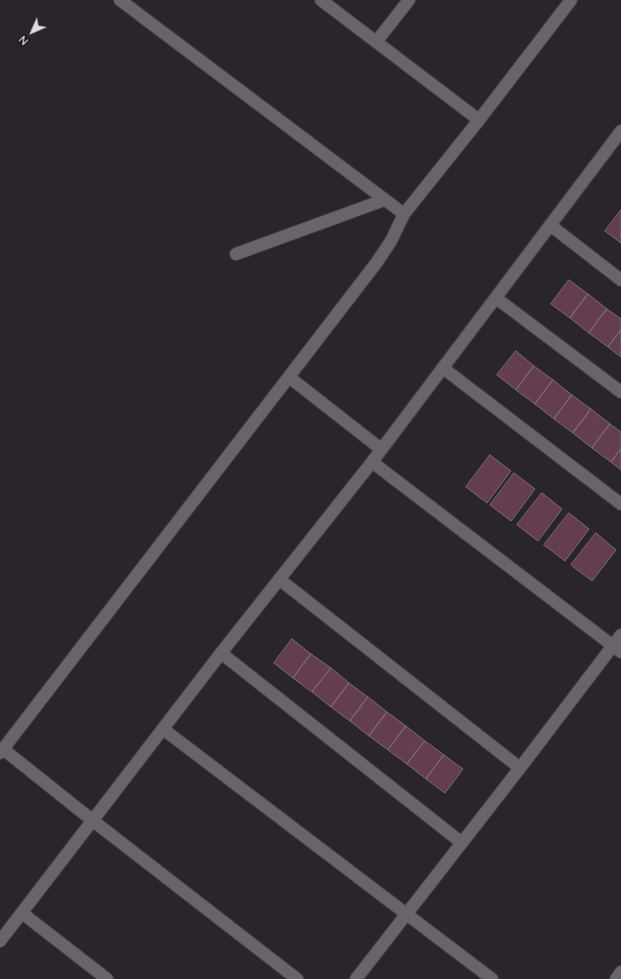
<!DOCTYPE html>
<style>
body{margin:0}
#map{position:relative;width:621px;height:979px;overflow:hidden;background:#2a252b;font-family:Quicksand,sans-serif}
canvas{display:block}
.north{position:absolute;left:12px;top:12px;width:40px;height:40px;-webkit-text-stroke:3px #110f12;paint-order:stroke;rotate:225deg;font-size:11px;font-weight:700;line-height:16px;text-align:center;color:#e0dde1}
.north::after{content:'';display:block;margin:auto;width:14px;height:18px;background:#e0dde1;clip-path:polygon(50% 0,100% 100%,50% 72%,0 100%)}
</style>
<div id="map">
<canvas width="621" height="979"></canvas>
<div class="north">N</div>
</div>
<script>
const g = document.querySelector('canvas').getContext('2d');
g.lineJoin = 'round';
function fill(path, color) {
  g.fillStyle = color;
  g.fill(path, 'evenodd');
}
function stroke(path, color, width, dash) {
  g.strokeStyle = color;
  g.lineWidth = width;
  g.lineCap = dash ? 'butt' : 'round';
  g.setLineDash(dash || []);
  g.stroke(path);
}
const building = new Path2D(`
 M 621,210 L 621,243 L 605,231 Z
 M 569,280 L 588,294 L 570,318 L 551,304 Z
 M 588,294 L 607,309 L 589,333 L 570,318 Z
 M 607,309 L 621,319 L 621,330 L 608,347 L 589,333 Z
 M 621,330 L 621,357 L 608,347 Z
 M 516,351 L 534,366 L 516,390 L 497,375 Z
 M 534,366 L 553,380 L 535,404 L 516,390 Z
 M 553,380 L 572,395 L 554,419 L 535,404 Z
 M 572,395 L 591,409 L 573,433 L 554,419 Z
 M 591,409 L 610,424 L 592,448 L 573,433 Z
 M 610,424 L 621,432 L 621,449 L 611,462 L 592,448 Z
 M 621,449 L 621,470 L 611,462 Z
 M 490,455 L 511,471 L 487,503 L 466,487 Z
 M 514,473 L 535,489 L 511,521 L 490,505 Z
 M 542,493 L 562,509 L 538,541 L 517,525 Z
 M 569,513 L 589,529 L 565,561 L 544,545 Z
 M 596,533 L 616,550 L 592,581 L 571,565 Z
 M 292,639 L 311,654 L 293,678 L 274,663 Z
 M 311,654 L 331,668 L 312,692 L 293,678 Z
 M 331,668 L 349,683 L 331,707 L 312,692 Z
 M 349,683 L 368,697 L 350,721 L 331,707 Z
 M 368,697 L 387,712 L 369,736 L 350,721 Z
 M 387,712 L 406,726 L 388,750 L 369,736 Z
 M 406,726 L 425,741 L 407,764 L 388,750 Z
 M 425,741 L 444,755 L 426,779 L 407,764 Z
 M 444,755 L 463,769 L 445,793 L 426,779 Z`);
fill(building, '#643d4e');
stroke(building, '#776e71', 1);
const minor = new Path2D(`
 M 120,0 L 404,214
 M 321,0 L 479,120
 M 376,42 L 409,0
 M 550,225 L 621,280
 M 236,254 L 384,200
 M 496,298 L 621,392
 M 443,368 L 621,504
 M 289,377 L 381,449
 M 372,462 L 621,652
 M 279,579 L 520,768
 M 221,653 L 462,843
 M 163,729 L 492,979
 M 3,749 L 92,820 L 297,979
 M 0,753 L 377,262 L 391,241 L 404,214 L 479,120 L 571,0
 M 22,913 L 107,979
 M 0,941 L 221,653 L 372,462 L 621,131
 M 356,979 L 520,768 L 621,635
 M 616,979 L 621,972`);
stroke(minor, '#434045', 14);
stroke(minor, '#69646b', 12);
</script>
